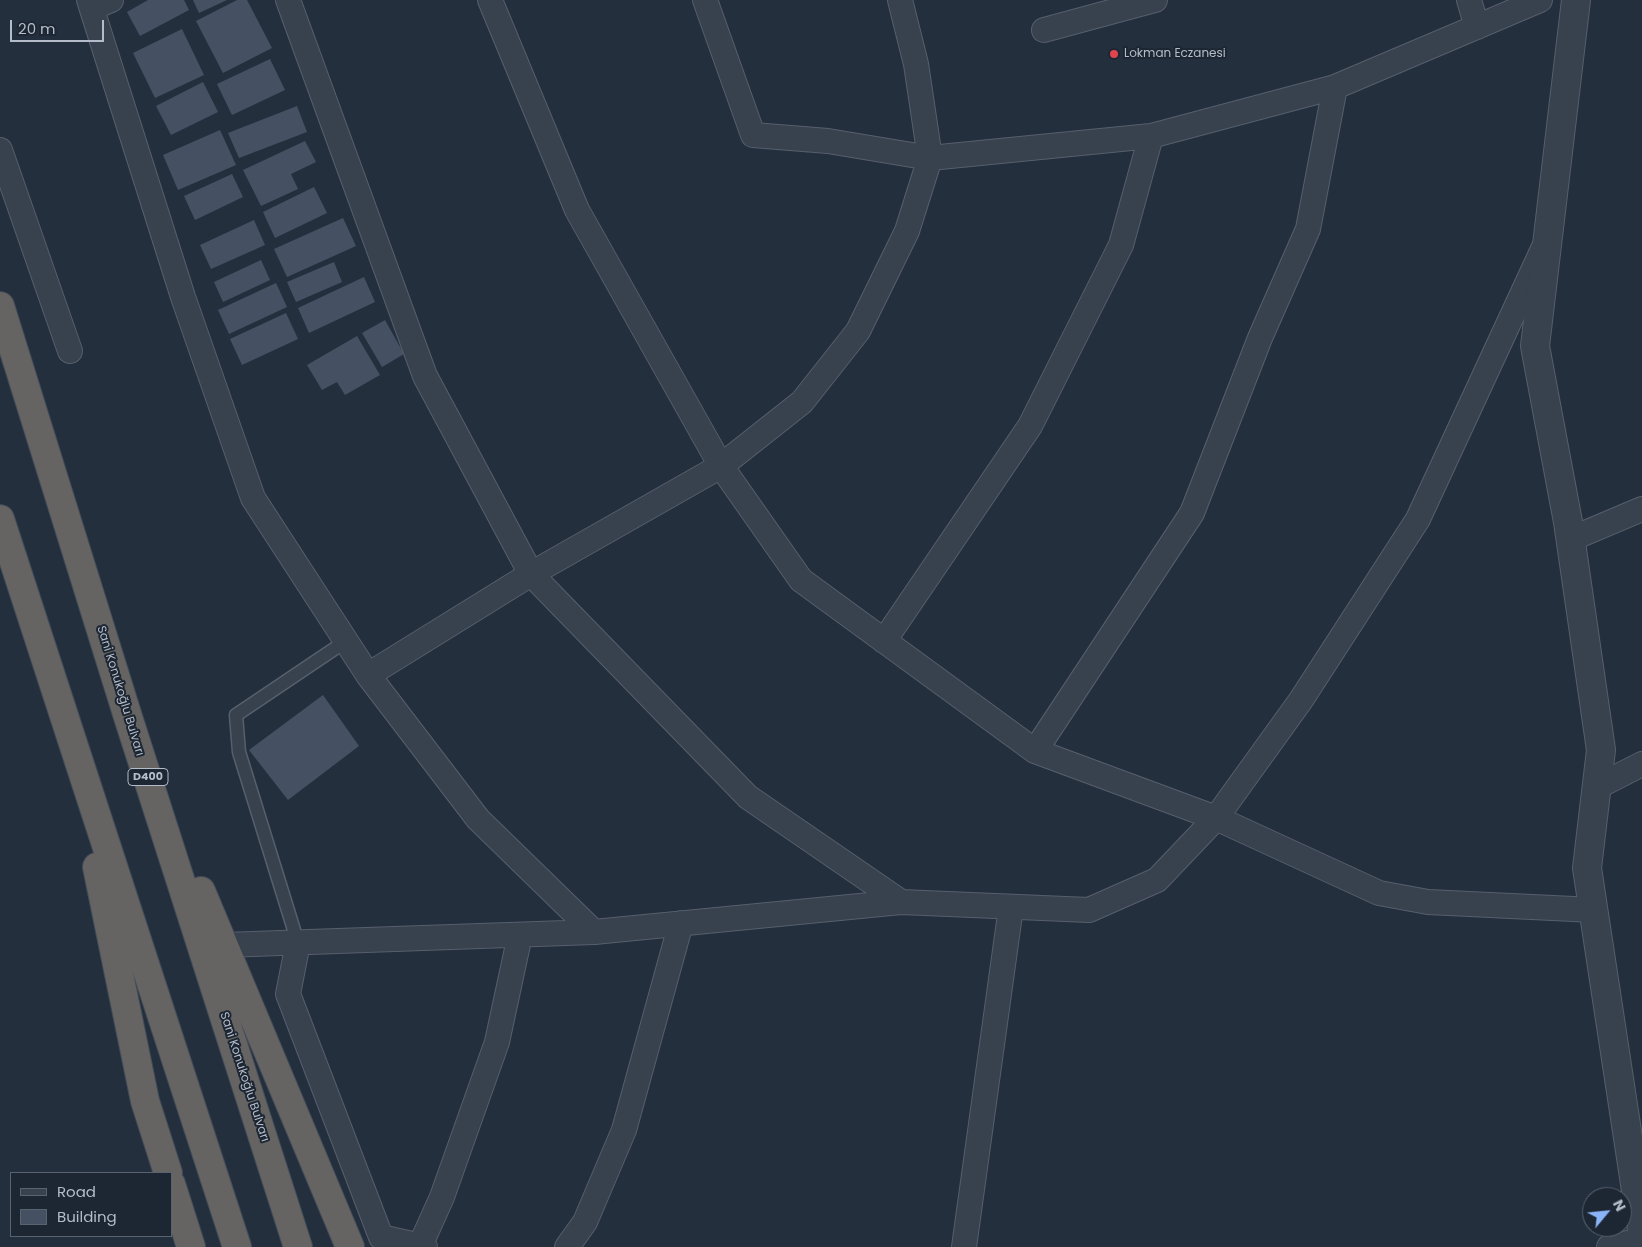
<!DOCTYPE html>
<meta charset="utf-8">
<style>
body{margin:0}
#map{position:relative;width:1642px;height:1247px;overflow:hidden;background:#242f3e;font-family:Poppins,sans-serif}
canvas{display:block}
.legend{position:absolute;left:10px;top:1172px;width:162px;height:65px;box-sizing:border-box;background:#1d2633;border:1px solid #59626f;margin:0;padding:6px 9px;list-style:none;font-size:15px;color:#b4bcc9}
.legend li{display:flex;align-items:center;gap:10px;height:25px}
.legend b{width:25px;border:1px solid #59626f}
.north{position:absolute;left:1582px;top:1187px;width:50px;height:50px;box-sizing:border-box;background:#1d2633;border:1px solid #59626f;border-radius:50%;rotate:62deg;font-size:14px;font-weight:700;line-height:20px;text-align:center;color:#b4bcc9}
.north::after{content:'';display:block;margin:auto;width:18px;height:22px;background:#8ab4f8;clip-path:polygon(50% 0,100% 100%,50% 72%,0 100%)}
.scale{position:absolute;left:10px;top:20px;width:94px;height:22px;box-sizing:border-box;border:2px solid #b4bcc9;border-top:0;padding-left:6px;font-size:15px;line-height:18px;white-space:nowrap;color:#b4bcc9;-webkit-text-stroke:4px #1d2633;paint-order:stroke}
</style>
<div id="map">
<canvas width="1642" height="1247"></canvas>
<ul class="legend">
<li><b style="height:6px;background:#38414e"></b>Road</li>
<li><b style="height:14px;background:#455162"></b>Building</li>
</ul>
<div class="north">N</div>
<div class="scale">20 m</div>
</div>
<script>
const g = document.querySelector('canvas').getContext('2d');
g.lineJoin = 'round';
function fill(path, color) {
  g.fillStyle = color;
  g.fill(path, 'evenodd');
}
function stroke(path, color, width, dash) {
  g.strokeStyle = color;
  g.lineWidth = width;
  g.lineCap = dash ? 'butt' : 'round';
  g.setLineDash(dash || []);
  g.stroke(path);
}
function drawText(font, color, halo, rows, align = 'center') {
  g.font = font + ' Poppins,sans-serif';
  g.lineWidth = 4;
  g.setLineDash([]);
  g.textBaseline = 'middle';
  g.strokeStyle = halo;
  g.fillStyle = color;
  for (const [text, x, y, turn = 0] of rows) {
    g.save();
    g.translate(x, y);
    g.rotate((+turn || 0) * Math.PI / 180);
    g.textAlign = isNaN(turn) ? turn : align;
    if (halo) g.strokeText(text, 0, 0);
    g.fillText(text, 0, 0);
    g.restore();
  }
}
fill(new Path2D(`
 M 148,0 L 184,0 L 189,10 L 140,36 L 127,12 Z
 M 193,0 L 227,0 L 199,13 Z
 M 237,0 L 247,0 L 272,48 L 223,73 L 196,21 Z
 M 182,29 L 204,75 L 155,98 L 133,53 Z
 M 270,59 L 285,90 L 232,115 L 217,84 Z
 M 203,82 L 218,112 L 171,135 L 156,106 Z
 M 297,106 L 307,132 L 239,158 L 228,133 Z
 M 220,130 L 236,165 L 178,190 L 163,155 Z
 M 305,141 L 316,162 L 291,174 L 298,189 L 261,206 L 243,170 Z
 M 232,174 L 243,197 L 195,220 L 184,196 Z
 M 314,187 L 327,213 L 275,238 L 263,212 Z
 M 343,218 L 356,246 L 287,277 L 274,249 Z
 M 254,220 L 265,245 L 211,269 L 200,245 Z
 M 261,260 L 270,280 L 223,302 L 214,282 Z
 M 334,262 L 342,282 L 296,302 L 287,282 Z
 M 364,277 L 375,302 L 309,333 L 298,308 Z
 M 276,283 L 287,307 L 229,334 L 218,310 Z
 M 286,313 L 298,339 L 242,365 L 230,339 Z
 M 385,320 L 404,354 L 382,367 L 362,333 Z
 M 357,336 L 380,375 L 345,395 L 337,382 L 322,390 L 307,365 Z
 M 323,695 L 359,746 L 288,800 L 249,750 Z`), '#455162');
const service = new Path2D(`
 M 298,943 L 239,752 L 236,715 L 346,641`);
const minor = new Path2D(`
 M 89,0 L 183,297 L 253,498 L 368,675 L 478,819 L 594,932
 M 288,0 L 425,376 L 531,574 L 748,797 L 901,902 L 1089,910 L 1157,880 L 1216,818 L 1301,700 L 1418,519 L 1543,249
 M 490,0 L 577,210 L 721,466 L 801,580 L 1035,751 L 1216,818 L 1379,893 L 1428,902 L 1594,910
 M 705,0 L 753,135 L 828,141 L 930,158 L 1151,136 L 1335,87 L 1540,0
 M 1469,0 L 1477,27
 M 92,8 L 111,0
 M 1044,30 L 1155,0
 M 0,150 L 70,351
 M 1571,539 L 1642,509
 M 884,641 L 1030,426 L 1121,245 L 1151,136
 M 368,675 L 531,574 L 721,466 L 802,402 L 858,331 L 907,231 L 930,158 L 916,64 L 900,0
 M 1035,751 L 1192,513 L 1260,338 L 1308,229 L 1335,87
 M 1597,787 L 1642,764
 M 298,943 L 288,994 L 381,1237 L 425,1247
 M 224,945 L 594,932 L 901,902
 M 420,1246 L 442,1197 L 497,1042 L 520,935
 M 567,1247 L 585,1222 L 624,1130 L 681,923
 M 964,1247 L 1011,907
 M 1609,1247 L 1642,1240`);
const tertiary = new Path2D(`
 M 1576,0 L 1535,346 L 1568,522 L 1601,750 L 1587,868 L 1642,1230`);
const trunk = new Path2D(`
 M 0,306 L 128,717 L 298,1247
 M 0,519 L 237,1247
 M 97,867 L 145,1101 L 168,1173
 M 201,891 L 350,1247
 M 171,1184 L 191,1247`);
stroke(service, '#565f6c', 15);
stroke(minor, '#565f6c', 26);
stroke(tertiary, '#565f6c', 30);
stroke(trunk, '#434c59', 30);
stroke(service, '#38414e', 12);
stroke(minor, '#38414e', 24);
stroke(tertiary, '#38414e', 28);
stroke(trunk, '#656462', 28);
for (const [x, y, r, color] of [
 [1114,54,5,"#e0444e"]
]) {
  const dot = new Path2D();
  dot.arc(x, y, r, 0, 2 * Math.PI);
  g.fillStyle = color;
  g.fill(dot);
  stroke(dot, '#1d2633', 2);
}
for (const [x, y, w] of [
 [148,777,40]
]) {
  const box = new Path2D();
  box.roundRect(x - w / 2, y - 8.5, w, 17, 4);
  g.fillStyle = '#1d2633';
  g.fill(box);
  stroke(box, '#b4bcc9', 1);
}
drawText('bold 11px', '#b4bcc9', null, [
 ["D400",148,777]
]);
drawText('12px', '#b4bcc9', '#1d2633', [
 ["Lokman Eczanesi",1124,54]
], 'left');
drawText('12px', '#b4bcc9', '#1d2633', [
 ["Sani Konukoğlu Bulvarı",120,691,73],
 ["Sani Konukoğlu Bulvarı",244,1077,72]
]);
</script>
